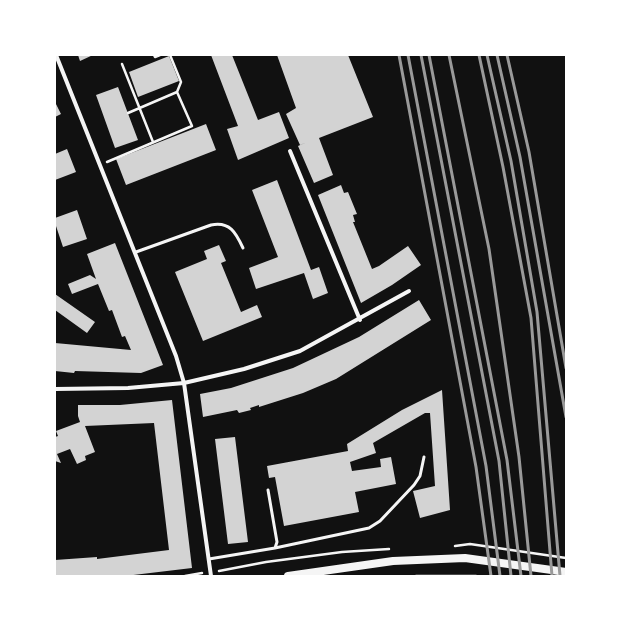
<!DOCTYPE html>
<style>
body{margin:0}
#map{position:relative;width:621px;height:631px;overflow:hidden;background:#111;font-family:"Open Sans",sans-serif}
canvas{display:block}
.frame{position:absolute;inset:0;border:56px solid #fff;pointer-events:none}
</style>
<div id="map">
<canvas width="621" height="631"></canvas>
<div class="frame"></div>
</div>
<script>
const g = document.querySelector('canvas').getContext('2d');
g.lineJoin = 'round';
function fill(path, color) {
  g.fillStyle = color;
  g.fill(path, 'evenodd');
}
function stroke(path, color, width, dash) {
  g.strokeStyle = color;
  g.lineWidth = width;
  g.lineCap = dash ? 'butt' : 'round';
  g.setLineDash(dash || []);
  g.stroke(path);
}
fill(new Path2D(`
 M 78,55 L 93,55 L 80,61 Z
 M 211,55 L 232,55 L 258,120 L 279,112 L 289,138 L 238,160 L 227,129 L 238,126 Z
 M 277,55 L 348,55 L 373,117 L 319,138 L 333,175 L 314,183 L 298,146 L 307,142 L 300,145 L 286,114 L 296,108 Z
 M 169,56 L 179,81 L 138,97 L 129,72 Z
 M 118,87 L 138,140 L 115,148 L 96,95 Z
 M 55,102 L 61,114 L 55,117 Z
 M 206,124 L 216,150 L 126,185 L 116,159 Z
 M 67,149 L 76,172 L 55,180 L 55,154 Z
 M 277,180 L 311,270 L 319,267 L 328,293 L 313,299 L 304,273 L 256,289 L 249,268 L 278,257 L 252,190 Z
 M 341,185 L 344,193 L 348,192 L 357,214 L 353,215 L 355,222 L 353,222 L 372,269 L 379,266 L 408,246 L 421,265 L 392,285 L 361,303 L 318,195 Z
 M 77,210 L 87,239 L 63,247 L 55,223 L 55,218 Z
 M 115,243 L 163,365 L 141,373 L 75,371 L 74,373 L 55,371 L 55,343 L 131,350 L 125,336 L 122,337 L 112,310 L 109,311 L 98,284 L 72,294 L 68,284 L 90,275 L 96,279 L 87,254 Z
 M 219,245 L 226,261 L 221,263 L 241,312 L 257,305 L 262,317 L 203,341 L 175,272 L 207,259 L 204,251 Z
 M 55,294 L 95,322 L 87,333 L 55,310 Z
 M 419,300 L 431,320 L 336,379 L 303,393 L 259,407 L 259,405 L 250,408 L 251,410 L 239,413 L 237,410 L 203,417 L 200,394 L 231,388 L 293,368 L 359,337 Z
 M 442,390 L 450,510 L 420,518 L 413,491 L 435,486 L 430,413 L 425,413 L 373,443 L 376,453 L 350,462 L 352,471 L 381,467 L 380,459 L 391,457 L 396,484 L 355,492 L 359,512 L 284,526 L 275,477 L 269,478 L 267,466 L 348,451 L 347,444 L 402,410 Z
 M 172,400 L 192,568 L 125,576 L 55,576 L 55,560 L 97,557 L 97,559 L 169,550 L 154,423 L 85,426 L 95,452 L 85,456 L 86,460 L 77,464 L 70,449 L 57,454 L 61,463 L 55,461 L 55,437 L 58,436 L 56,431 L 80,422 L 78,416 L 78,405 L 120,405 Z
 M 235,437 L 248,542 L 228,544 L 215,439 Z`), '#d3d3d3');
stroke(new Path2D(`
 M 154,55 L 155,57 L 160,55
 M 122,64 L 153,142
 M 128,113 L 177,92
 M 107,162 L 192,126 L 177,92 L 181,82 L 170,55
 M 455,546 L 470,544 L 566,558
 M 219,571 L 266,562 L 342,552 L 389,549
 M 185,576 L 202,573
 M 416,576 L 476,576`), '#f5f5f5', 2.5);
stroke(new Path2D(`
 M 136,252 L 211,225 C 230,221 236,233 243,248
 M 275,548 L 369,528 L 380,521 L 414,485 L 420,476 L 424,457
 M 209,559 L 275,548 L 277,542 L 268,490`), '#f5f5f5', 3);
stroke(new Path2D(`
 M 56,55 L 176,356 L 184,383 L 211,576
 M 290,151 L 360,320
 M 55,389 L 128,388 L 184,383 L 244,369 L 300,351 L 409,291`), '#f5f5f5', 4);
stroke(new Path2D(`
 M 288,576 L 393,561 L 465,558 L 566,572`), '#f5f5f5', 8);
stroke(new Path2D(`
 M 399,55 L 476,467 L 491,576
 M 408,55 L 486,466 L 500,576
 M 421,55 L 499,461 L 511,576
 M 429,55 L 507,460 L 521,576
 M 449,55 L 489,249 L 519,457 L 531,576
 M 479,55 L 503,167 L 531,318 L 552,576
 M 487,55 L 511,161 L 537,312 L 560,576
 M 497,55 L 520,157 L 566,417
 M 507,55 L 529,152 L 566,368`), '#9a9a9a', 3);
</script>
